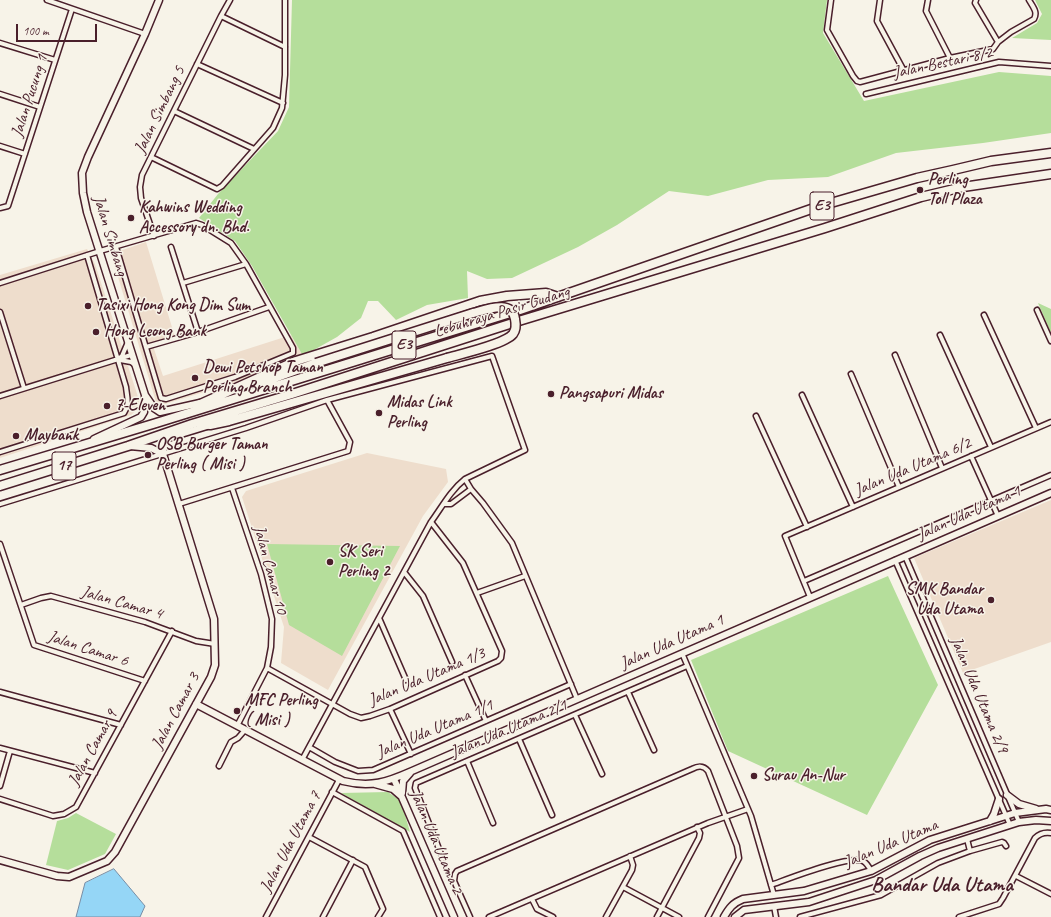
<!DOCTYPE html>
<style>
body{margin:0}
#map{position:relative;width:1051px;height:917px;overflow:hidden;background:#f7f3e8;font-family:Caveat,sans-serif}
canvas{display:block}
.scale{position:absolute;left:16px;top:24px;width:81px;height:18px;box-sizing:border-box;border:2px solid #4a1f2b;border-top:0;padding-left:5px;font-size:12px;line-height:14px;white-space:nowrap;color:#4a1f2b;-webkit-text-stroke:3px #f7f3e8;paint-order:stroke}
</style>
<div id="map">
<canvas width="1051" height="917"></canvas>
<div class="scale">100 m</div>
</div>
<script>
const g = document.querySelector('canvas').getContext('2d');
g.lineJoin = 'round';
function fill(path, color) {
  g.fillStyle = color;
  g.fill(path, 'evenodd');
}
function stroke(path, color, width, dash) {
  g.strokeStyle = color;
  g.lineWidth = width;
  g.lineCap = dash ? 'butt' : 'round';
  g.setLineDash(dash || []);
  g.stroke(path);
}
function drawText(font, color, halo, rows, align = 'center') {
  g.font = font + ' Caveat,sans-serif';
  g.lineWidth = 3;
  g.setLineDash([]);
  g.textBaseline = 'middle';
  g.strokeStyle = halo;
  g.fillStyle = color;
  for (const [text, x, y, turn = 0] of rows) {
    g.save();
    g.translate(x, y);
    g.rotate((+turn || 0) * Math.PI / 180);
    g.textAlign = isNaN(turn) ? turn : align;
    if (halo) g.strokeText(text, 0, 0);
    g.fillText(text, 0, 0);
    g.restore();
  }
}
fill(new Path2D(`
 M 146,242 L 175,337 L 152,343 L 163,376 L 291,335 L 303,356 L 237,382 L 165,404 L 156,402 L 111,254 Z
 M 87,249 L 95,264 L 139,400 L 137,410 L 131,415 L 0,458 L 0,275 Z
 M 367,453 L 446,469 L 448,482 L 423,516 L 328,690 L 281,663 L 284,627 L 242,497 L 246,491 Z
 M 1051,500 L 1051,642 L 963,673 L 914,558 Z`), '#edc');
fill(new Path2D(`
 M 292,0 L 827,0 L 823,33 L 864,101 L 999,72 L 1051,76 L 1051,133 L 983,143 L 896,153 L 828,177 L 768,180 L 708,196 L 669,191 L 617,225 L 578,247 L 512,278 L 487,279 L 467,271 L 468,298 L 427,305 L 396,320 L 378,301 L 368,301 L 361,318 L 337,337 L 303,356 L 252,266 L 235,241 L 199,218 L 218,194 L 278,131 L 289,107 Z
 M 1035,0 L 1051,0 L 1051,40 L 1012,38 L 1037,23 L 1042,14 Z
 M 1038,303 L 1051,309 L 1051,333 Z
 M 267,544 L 400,546 L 342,656 L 289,625 Z
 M 888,576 L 938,685 L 867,815 L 728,751 L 691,660 Z
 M 388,792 L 401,801 L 410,832 L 341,793 Z
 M 76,813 L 116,834 L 105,854 L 68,870 L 46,865 L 57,821 L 68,818 Z`), '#b5de9b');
const water = new Path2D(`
 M 114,869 L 145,906 L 140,917 L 76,917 L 85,883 Z`);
fill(water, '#95d6f6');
stroke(water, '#778da5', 1);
const street = new Path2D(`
 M 47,0 L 145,34
 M 831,0 L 827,30 L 853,76 L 857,81 L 860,82 L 950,58 L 993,49 L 998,42 L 1011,32 L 1034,19 C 1038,12 1033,7 1029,0
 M 880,0 L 877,21 L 904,71
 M 928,0 L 926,11 L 950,58
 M 976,0 L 975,3 L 998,42
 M 221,16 L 285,47
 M 0,43 L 55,60
 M 197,64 L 283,103
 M 0,94 L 40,107
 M 866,94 L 999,62 L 1051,66
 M 174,111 L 254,149
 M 0,146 L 25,154
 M 151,157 L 217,189 L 222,186 L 273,128 L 282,108 L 285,75 L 285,0
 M 0,208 L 8,206 L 72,9
 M 154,236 L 141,198 L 140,187 L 142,175 L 221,16 L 230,0
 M 171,247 L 198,332
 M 0,283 L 100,251 L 196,223 L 202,225 L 231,243 L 246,264 L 293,348 L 293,353 L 235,377 L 166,399 L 161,398 L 116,247
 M 183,283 L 246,264
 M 1037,310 L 1051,341
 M 0,312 L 24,388
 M 984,315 L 1036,428
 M 940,335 L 991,447
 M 146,347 L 198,332 L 269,307
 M 895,355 L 942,468
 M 118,359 L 122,356 L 128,342
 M 120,360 L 131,362 L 135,365
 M 851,374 L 899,487
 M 802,395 L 853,507
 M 0,396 L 131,355
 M 756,416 L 807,527
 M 0,452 L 124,413 C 130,404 127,397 126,387 L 87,255
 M 971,456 L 998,516
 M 465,479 L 471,489 L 483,503 L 512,543 L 577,699
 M 232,488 L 261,574 L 272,619 L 271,647 L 267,668 L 237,726
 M 0,504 L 246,428 L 327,400 L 492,356 L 525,450 L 465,479 C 450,491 442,507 431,522 L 302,760
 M 179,504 L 348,451 L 350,442 L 327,400
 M 444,504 L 451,504 L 471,489
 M 0,544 L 34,645 L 145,681
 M 905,556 L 1019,822
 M 895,560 L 1010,825
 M 404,572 L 423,596 L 452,662
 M 804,581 L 1051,475
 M 477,593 L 525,576
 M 810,597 L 785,536 L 1051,422
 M 21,605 L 41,598 L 51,596 L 145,622 L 196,641 L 215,644
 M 379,618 L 406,680
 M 682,653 L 751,816 L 774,895
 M 267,668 L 350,714 L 361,718 L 370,716 L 390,709 L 498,661 L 501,658 L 502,651 L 463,563 L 431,522
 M 465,675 L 486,721
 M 0,692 L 121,725
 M 628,692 L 654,750
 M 390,709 L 411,754
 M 575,715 L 602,774
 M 519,739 L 552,815
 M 309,747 L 335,762 L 358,771 L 373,770 L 571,684
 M 0,748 L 95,773
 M 467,761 L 493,823
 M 219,766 L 231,742 L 238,738 L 245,730
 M 0,786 L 10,751
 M 332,792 L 403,831 L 440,917
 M 0,799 L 53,816 L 64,814 L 76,807 L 172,631
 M 309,837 L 365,867 L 383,909 L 378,917
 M 967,839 L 970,851
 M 443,859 L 415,788 L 416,783 L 687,666
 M 1016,876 L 1051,894
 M 771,885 C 788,879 848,855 863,861 C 867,863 869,867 871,871
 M 623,887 L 679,917
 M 532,899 L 537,909 L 553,917
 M 774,906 L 776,917
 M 266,917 L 339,780
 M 323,917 L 353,860
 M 470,917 L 454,881 L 455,874 L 457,871 L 692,769 C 698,766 703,765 708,771 L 737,846 L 739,858 L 708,917
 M 489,917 L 708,823 L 748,809
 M 606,917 L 632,870 L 633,865 L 630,856
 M 657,917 L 699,838 L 700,833 L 697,827
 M 800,917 L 881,895 L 938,863 L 970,851 L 1002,842 L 1004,843 L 1006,846
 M 959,917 L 999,904 L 1003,898 L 1035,838 C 1040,833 1045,832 1051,833`);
const secondary = new Path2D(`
 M 159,0 L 145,34 L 88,157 L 82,173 L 83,193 L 87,212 L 145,395 L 154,408 L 160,412 L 200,403
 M 94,439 L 141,417 L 144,412 L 145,397
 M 130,446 L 151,448 L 163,454
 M 196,704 L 343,781 C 371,788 387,782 412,771 L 1051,493
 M 394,779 L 454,917
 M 375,784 L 393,789 L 401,796
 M 402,793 L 403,781 L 410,773
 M 1007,795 L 1019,804 L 1036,809
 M 990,821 L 994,814 L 999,799
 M 0,860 L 57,876 L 69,877 L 107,861 L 115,852 L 211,677 L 215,665 L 214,619 L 163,454 L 164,441 L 168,438 L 207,426
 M 724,917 C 729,908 733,903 743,899 L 804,891 L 871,871 L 930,840 L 1015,813 L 1046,809 L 1051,810
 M 735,917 L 744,910 L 809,902 L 876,880 L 920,856 L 938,848 L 1019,822 L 1036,820 L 1051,821`);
const highway = new Path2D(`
 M 255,385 L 316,363
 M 196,406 L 296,361 L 373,337 L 480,301 L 507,296 L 546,293 L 558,297
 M 200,424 L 210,425 L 229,421 L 447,358
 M 0,470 L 153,424 L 520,310 L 817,207 L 917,178 L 953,170 L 991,161 L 1051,153
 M 0,486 L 128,446 L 192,424 L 292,394 L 522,320 L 825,228 L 921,197 L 963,187 L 1051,174`);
stroke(street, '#4a1f2b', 7);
stroke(secondary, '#4a1f2b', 9);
stroke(highway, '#4a1f2b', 11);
stroke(street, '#f7f3e8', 4);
stroke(secondary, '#f7f3e8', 6);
stroke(highway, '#f7f3e8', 8);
const highwayBridge = new Path2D(`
 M 316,363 L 473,313 C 485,310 512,299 515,319 C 516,324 516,330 513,334 C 505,344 461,354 447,358`);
stroke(highwayBridge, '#4a1f2b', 11, []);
stroke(highwayBridge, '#f7f3e8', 8);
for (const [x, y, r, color] of [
 [920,190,4,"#4a1f2b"],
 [131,218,4,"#4a1f2b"],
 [88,306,4,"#4a1f2b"],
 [96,332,4,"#4a1f2b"],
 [195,378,4,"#4a1f2b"],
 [551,394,4,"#4a1f2b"],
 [107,406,4,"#4a1f2b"],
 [379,413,4,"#4a1f2b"],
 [16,436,4,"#4a1f2b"],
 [148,455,4,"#4a1f2b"],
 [330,562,4,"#4a1f2b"],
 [991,600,4,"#4a1f2b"],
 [237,711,4,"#4a1f2b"],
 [754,776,4,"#4a1f2b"]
]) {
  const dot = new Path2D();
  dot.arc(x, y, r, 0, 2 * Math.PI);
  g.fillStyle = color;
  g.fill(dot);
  stroke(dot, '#f7f3e8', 1.5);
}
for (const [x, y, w] of [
 [822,206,24],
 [404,345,24],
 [64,466,24]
]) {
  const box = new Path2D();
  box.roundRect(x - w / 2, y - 14, w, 28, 3);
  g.fillStyle = '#f7f3e8';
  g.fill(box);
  stroke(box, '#4a1f2b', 1);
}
drawText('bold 16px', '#4a1f2b', null, [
 ["E3",822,206],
 ["E3",404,345],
 ["17",64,466]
]);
drawText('17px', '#4a1f2b', '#f7f3e8', [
 ["Jalan Bestari 8/2",943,63,-12],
 ["Jalan Pucung 1",30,96,-72],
 ["Jalan Simbang 5",160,110,-64],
 ["Jalan Simbang",110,236,73],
 ["Lebuhraya Pasir Gudang",502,312,-17],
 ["Jalan Uda Utama 6/2",913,467,-23],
 ["Jalan Uda Utama 1",969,513,-24],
 ["Jalan Camar 10",270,570,75],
 ["Jalan Camar 4",122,603,16],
 ["Jalan Uda Utama 1",672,642,-24],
 ["Jalan Camar 6",88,649,18],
 ["Jalan Uda Utama 1/3",427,677,-23],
 ["Jalan Uda Utama 2/9",979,695,67],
 ["Jalan Camar 3",176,711,-62],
 ["Jalan Uda Utama 1/1",435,729,-23],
 ["Jalan Uda Utama 2/1",509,729,-23],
 ["Jalan Camar 9",93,748,-61],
 ["Jalan Uda Utama 7",291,842,-62],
 ["Jalan Uda Utama 2",436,842,67],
 ["Jalan Uda Utama",891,844,-23]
]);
drawText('bold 17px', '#4a1f2b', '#f7f3e8', [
 ["Perling",928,180],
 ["Toll Plaza",928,200],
 ["Kahwins Wedding",139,208],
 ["Accessory dn. Bhd.",139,228],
 ["Tasixi Hong Kong Dim Sum",96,306],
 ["Hong Leong Bank",104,332],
 ["Dewi Petshop Taman",203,368],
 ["Perling Branch",203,388],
 ["Pangsapuri Midas",559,394],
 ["Midas Link",387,403],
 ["Perling",387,423],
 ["7-Eleven",115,406],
 ["Maybank",24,436],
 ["OSB Burger Taman",156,445],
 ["Perling ( Misi )",156,465],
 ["SK Seri",338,552],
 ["Perling 2",338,572],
 ["SMK Bandar",983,590,"right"],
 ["Uda Utama",983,610,"right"],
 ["MFC Perling",245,701],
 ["( Misi )",245,721],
 ["Surau An-Nur",762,776]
], 'left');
drawText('bold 21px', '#4a1f2b', '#f7f3e8', [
 ["Bandar Uda Utama",942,885]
]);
</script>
